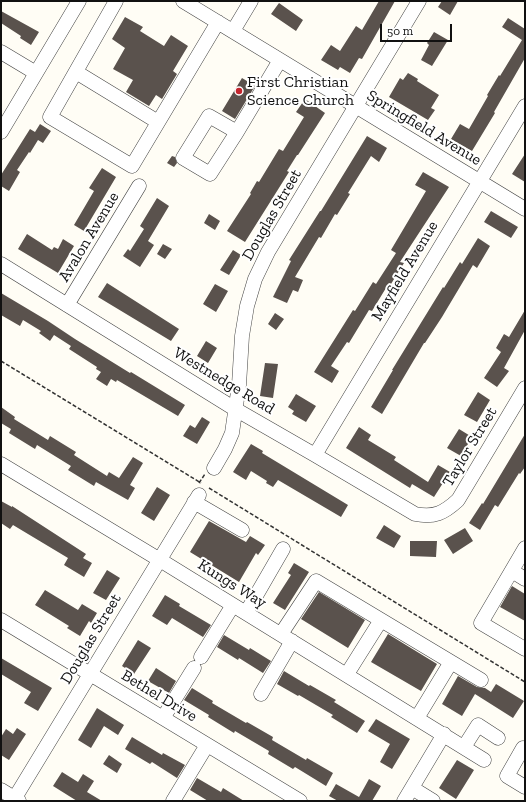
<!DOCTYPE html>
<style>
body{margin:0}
#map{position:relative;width:526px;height:802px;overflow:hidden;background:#fffdf5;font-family:"Zilla Slab",serif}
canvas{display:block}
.frame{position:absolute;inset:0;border:2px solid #111;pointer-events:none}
.scale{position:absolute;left:380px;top:24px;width:72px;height:18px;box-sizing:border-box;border:2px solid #111;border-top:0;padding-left:5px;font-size:12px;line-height:14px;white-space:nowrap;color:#111;-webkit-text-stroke:3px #fff;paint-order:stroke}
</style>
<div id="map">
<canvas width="526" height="802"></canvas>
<div class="frame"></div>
<div class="scale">50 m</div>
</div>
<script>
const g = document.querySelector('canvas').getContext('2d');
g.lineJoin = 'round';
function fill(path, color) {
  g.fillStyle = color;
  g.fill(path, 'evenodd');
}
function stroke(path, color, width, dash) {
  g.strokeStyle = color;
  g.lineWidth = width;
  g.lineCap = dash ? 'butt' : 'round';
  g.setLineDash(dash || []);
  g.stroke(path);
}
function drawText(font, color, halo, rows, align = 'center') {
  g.font = font + ' "Zilla Slab",serif';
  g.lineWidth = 4;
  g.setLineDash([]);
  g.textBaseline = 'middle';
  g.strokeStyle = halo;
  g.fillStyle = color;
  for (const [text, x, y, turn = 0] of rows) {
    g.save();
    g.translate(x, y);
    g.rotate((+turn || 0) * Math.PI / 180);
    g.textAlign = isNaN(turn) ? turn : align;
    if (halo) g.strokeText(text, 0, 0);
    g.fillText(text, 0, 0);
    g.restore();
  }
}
fill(new Path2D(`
 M 379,1 L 395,1 L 362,59 L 359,58 L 350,73 L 340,67 L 338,70 L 321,60 L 331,45 L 340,51 L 356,26 L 362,30 Z
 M 442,1 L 458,1 L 450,15 L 438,7 Z
 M 279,3 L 303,20 L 296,31 L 271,14 Z
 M 1,11 L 39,32 L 31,45 L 20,38 L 21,36 L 1,23 Z
 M 125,17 L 143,27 L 140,31 L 164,46 L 171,35 L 188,46 L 173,71 L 177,74 L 162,99 L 156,95 L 149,106 L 126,92 L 133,80 L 113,69 L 125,48 L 112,39 Z
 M 508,18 L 525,29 L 525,58 L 494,112 L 495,113 L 472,151 L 451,139 L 460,124 L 469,129 L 488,96 L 487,95 L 499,75 L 500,76 L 522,40 L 502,27 Z
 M 434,32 L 448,40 L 432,66 L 421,60 L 429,45 L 427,43 Z
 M 408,73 L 418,79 L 417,81 L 439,95 L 431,108 L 435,110 L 428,120 L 389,97 L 400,78 L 403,80 Z
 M 242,78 L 255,86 L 235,119 L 222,111 Z
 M 305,99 L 325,113 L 298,155 L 297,155 L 287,171 L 289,172 L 245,242 L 227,231 L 251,194 L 250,193 L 257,181 L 259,182 L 279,149 L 283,151 L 304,117 L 296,112 Z
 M 40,124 L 51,131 L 43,143 L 38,140 L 30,153 L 29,152 L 17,170 L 20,172 L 9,191 L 1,186 L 1,175 L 30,129 L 35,132 Z
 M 367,136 L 387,148 L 379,162 L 371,156 L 348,193 L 350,194 L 337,215 L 335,214 L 321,238 L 319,237 L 295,277 L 303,280 L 298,292 L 293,290 L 287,303 L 273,297 L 291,261 L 289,260 L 320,211 L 321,211 Z
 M 525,154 L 525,182 L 512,174 Z
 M 172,156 L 175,157 L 177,163 L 174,167 L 167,163 Z
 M 102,168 L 116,177 L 84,231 L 74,225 L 94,191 L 89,188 Z
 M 423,172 L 449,187 L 400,262 L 404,263 L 391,284 L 389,283 L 372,311 L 369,310 L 349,343 L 347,342 L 331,366 L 339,371 L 332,383 L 314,372 L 353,310 L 355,311 L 373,282 L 376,284 L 396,253 L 391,250 L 426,191 L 415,185 Z
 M 157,198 L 169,206 L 148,241 L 154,245 L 140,267 L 123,256 L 128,249 L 130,251 L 144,229 L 140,226 Z
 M 491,211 L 518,227 L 511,238 L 484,222 Z
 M 209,214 L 220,221 L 215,230 L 204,223 Z
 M 27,234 L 52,250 L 54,247 L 58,249 L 63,239 L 74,246 L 58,273 L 18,249 Z
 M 478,238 L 490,246 L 477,268 L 473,265 L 442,317 L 425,343 L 424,343 L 382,414 L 371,407 L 393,370 L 392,370 L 443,287 L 444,288 L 460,262 L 462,264 Z
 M 163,244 L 172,249 L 165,259 L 157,254 Z
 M 233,250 L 241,255 L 229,275 L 220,270 Z
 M 107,283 L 179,329 L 171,341 L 98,297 Z
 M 215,284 L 228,291 L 216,312 L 203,304 Z
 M 1,293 L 48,321 L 75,339 L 130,373 L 131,372 L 185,405 L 178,416 L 117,380 L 116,382 L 111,379 L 107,386 L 96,379 L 101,372 L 96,369 L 97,367 L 69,349 L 71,346 L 54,335 L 50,341 L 39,333 L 41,331 L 23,320 L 20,326 L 1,315 Z
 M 525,310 L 525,330 L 504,368 L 509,371 L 497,387 L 484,378 L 501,352 L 496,348 L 504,334 L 509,337 Z
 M 275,313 L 284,319 L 276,330 L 268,324 Z
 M 206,341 L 217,348 L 208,363 L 197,356 Z
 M 265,363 L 278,364 L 273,398 L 260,396 Z
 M 478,392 L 490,400 L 477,422 L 464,415 Z
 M 296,394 L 316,406 L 306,422 L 292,414 L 294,411 L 288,407 Z
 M 1,407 L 15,417 L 14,419 L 48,440 L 50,436 L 76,452 L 74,455 L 107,476 L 109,472 L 119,478 L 133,457 L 143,463 L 130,485 L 135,488 L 128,500 L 96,482 L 94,486 L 68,470 L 71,466 L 37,445 L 35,449 L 9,433 L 11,429 L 1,423 Z
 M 202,417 L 210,422 L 197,444 L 183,436 L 190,425 L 195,428 Z
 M 359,427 L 371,435 L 368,440 L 396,457 L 394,460 L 428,482 L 438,465 L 450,472 L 434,497 L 412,484 L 410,488 L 346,448 Z
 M 459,429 L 472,437 L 461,456 L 447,448 Z
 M 525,434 L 525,467 L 520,474 L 519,473 L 498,507 L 495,505 L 480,530 L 469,523 L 482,503 L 483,504 Z
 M 251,444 L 263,451 L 262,453 L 348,505 L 341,517 L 278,480 L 273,487 L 266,483 L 267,481 L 251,471 L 246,480 L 233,472 Z
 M 157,487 L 170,495 L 154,521 L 141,513 Z
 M 1,501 L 12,507 L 12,506 L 86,554 L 83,558 L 92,563 L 84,577 L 64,565 L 68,558 L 13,525 L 10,529 L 1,523 Z
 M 209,521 L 246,542 L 250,536 L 265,545 L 258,555 L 256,553 L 239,582 L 190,552 Z
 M 384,525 L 401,536 L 394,548 L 376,538 Z
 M 465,528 L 473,541 L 453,554 L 444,540 Z
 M 410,541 L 437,541 L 436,557 L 410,556 Z
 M 294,563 L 309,572 L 285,610 L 273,603 L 291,575 L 288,573 Z
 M 107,570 L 120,578 L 106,600 L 93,593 Z
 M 512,586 L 525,594 L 525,621 L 500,607 Z
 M 45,590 L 78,610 L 82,604 L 97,613 L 91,623 L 89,621 L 80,636 L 67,628 L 69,626 L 35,605 Z
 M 319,592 L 365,620 L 348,648 L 301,619 Z
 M 165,595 L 180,604 L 179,606 L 211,625 L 203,637 L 172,618 L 167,625 L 152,616 Z
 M 388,634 L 437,664 L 421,691 L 371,662 Z
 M 224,635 L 249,650 L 250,648 L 271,661 L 263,673 L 239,658 L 238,660 L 217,647 Z
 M 138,640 L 151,648 L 134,674 L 122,666 Z
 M 1,658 L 52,688 L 38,711 L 24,703 L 31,692 L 1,674 Z
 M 156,668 L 176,681 L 169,693 L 148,681 Z
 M 284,671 L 309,686 L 310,685 L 336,700 L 334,702 L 365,721 L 357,733 L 331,717 L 333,715 L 299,695 L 298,696 L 277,684 Z
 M 458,676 L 477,687 L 485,688 L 491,692 L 496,684 L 524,701 L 513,718 L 475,694 L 462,716 L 442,704 Z
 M 192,688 L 213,701 L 212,703 L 246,723 L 247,722 L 273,737 L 272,740 L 306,760 L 307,758 L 333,773 L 326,786 L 295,767 L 293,769 L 268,754 L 269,751 L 235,731 L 234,733 L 208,717 L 209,715 L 184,700 Z
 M 97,708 L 124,725 L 118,735 L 104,726 L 91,748 L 78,740 Z
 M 376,719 L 410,739 L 392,769 L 380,762 L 390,744 L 368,731 Z
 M 17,728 L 26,734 L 9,760 L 1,755 L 1,737 L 6,729 L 13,734 Z
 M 132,737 L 162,755 L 163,753 L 185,765 L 177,778 L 152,762 L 150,764 L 125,749 Z
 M 109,755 L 122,764 L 117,773 L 103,764 Z
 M 457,760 L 474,770 L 456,799 L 439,788 Z
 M 62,772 L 78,782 L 83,774 L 94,781 L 87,792 L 102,801 L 77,801 L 53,786 Z
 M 197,778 L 221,792 L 223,788 L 244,801 L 208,801 L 190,790 Z
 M 369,779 L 381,786 L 372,801 L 338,801 L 329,796 L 336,784 L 359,797 Z`), '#5a524d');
const minor = new Path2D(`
 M 116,1 L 50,117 L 132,166 L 218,22
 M 183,1 L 525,209
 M 233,31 L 251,1
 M 1,52 L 36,73
 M 76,72 L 158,122
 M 1,132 L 79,1
 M 237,132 L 209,116 L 183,158 L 210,174 L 237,132 L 280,60
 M 1,264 L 235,409 L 315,455 L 415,514 C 434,518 444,513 458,500 L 525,388
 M 67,305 L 139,186
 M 315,455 L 525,106
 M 1,464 L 160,560 L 484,760
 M 214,468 L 225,449 L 232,433 L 239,385 L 242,336 L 247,306 L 255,279 L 268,252 L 419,1
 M 194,502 L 242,530
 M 525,548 L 481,623 L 525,649
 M 512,571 L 525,579
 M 246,613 L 283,549
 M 1,620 L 300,801
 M 281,634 L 316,581 L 381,620
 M 201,657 L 233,605
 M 347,674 L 381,620 L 481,680
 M 261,694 L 292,641
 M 163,718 L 194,668
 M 417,718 L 451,662
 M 464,747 L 478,725 L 498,738
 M 523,748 L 507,776 L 525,787
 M 412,788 L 433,801
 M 1,790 L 19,801
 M 13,801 L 199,495
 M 173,801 L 207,745
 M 404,801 L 444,734`);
stroke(minor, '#444', 15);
stroke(new Path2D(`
 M 1,361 L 201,483
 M 199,483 L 205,474
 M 209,488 L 525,682`), '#333', 1.5, [4, 2]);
stroke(minor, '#fff', 14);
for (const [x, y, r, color] of [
 [239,91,4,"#c4262e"]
]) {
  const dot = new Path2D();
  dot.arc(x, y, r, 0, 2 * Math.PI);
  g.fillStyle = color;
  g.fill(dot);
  stroke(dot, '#fff', 1.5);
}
drawText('16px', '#111', '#fff', [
 ["First Christian",247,82],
 ["Science Church",247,100]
], 'left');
drawText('16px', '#111', '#fff', [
 ["Springfield Avenue",424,128,31],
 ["Douglas Street",272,215,-60],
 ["Avalon Avenue",89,237,-59],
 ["Mayfield Avenue",405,271,-59],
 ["Westnedge Road",224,381,31],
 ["Taylor Street",470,447,-59],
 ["Kungs Way",232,584,32],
 ["Douglas Street",91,639,-59],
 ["Bethel Drive",159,696,31]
]);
</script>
